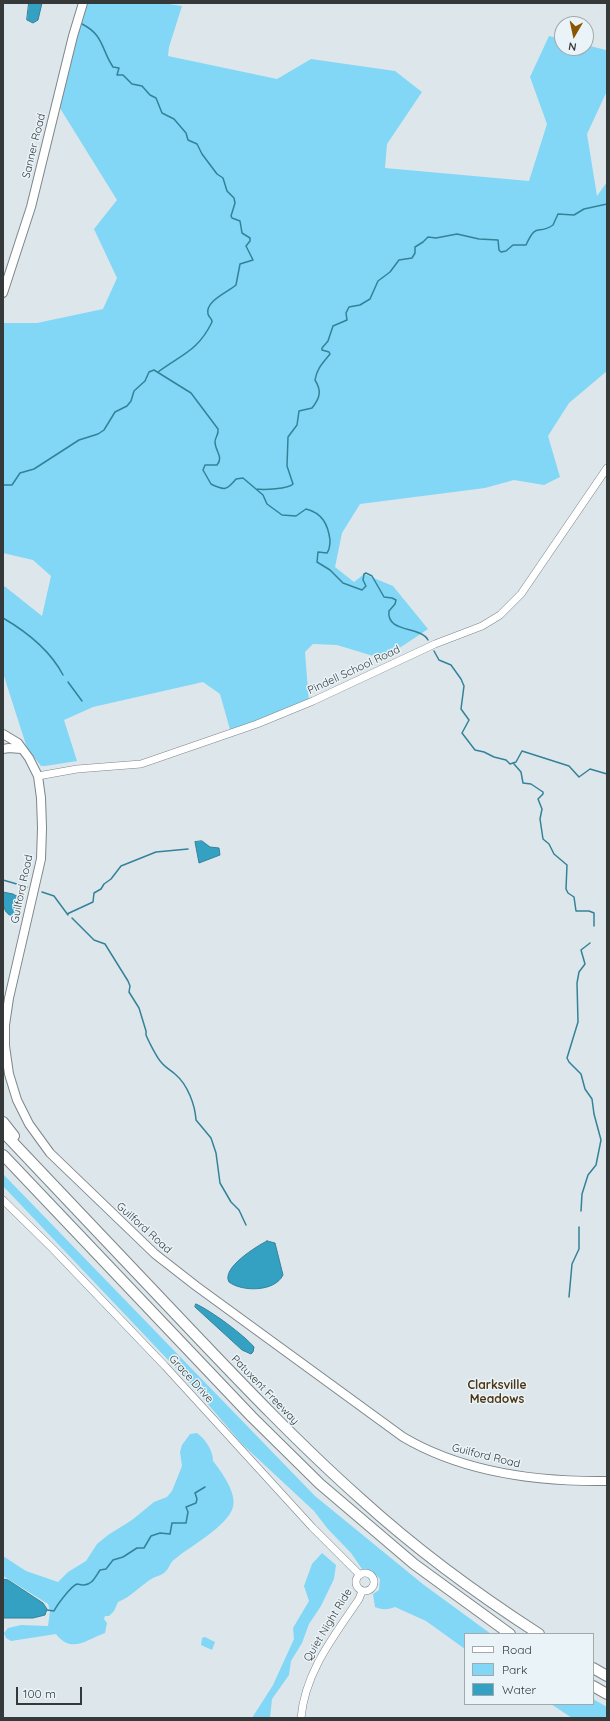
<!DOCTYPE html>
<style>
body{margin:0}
#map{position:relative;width:610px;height:1721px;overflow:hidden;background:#dde7eb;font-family:Quicksand,sans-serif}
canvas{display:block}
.frame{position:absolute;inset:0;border:4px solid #35393a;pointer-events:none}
.legend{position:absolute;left:464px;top:1633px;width:130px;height:72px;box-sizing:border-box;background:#eaf4f8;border:1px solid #a2a9ac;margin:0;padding:5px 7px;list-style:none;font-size:12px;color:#35393a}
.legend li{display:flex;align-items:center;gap:8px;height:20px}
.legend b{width:20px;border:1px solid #a2a9ac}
.north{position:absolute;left:554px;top:16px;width:40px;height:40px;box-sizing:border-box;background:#eaf4f8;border:1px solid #a2a9ac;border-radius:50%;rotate:189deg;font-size:11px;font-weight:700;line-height:16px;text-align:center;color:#35393a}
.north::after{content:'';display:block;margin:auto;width:14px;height:18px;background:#895700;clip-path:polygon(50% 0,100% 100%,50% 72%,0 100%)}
.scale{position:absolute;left:16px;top:1687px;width:66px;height:18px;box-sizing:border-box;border:2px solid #35393a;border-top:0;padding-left:5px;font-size:12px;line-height:14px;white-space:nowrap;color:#35393a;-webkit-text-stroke:3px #eaf4f8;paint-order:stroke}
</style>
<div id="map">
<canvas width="610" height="1721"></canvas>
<div class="frame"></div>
<ul class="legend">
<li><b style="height:5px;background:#fff"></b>Road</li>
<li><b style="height:11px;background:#81d7f5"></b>Park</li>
<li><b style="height:11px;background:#34a1c2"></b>Water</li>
</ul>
<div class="north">N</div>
<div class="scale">100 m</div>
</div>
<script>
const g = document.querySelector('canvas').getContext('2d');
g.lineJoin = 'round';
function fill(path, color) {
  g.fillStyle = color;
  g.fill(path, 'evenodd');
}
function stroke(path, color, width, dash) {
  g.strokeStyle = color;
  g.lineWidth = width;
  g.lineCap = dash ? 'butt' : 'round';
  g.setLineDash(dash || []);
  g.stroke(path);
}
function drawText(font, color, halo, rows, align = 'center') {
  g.font = font + ' Quicksand,sans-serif';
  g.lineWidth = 3;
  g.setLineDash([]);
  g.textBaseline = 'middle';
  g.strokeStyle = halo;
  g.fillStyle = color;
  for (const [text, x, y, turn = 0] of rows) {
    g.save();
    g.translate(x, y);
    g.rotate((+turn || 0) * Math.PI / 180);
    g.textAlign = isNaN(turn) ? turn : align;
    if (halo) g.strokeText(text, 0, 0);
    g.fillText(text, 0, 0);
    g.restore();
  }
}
fill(new Path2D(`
 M 86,3 L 163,3 L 182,6 L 169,47 L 168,56 L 277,79 L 311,59 L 395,71 L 422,92 L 387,144 L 385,168 L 529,181 L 547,124 L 530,77 L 549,36 L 562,39 L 562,48 L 586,48 L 586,45 L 606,50 L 607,91 L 587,134 L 597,196 L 607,182 L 607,371 L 569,403 L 548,436 L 560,477 L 544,485 L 514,480 L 485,488 L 360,504 L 342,533 L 335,567 L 354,582 L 364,574 L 393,586 L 428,629 L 383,659 L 337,645 L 313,644 L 305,652 L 309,703 L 231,733 L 220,694 L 203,682 L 93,707 L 64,720 L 77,761 L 45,766 L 41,766 L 27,748 L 3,673 L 3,585 L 42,616 L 51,576 L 33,560 L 3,553 L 3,323 L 37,323 L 103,309 L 117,278 L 94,229 L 117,200 L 58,105 Z
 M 3,1174 L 315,1496 L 424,1585 L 491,1634 L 465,1634 L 465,1649 L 426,1621 L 395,1607 C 387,1610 383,1610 375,1607 L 373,1594 L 379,1590 L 380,1579 L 375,1574 L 362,1569 L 351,1553 L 327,1528 L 314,1511 L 242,1444 L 189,1382 L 3,1186 Z
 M 197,1433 C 205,1439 213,1450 213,1461 C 221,1471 237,1493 233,1507 C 228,1526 189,1547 175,1559 C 170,1562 170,1567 166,1571 C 163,1575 157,1576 153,1578 C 141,1585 131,1597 118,1602 L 114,1611 L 109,1616 L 105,1616 L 104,1619 L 107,1623 L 105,1633 C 86,1640 71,1654 56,1634 L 11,1641 L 6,1638 L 4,1633 L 8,1628 L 21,1625 L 48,1626 L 50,1611 L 48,1604 L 3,1576 L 3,1556 L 26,1571 L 58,1582 L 68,1572 L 86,1561 L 97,1544 L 108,1535 L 132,1520 L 154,1502 L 167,1497 L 172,1491 L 182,1466 L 180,1452 L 182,1445 L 190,1434 Z
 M 322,1553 L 336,1565 L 334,1579 L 321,1606 L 309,1624 L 302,1643 L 291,1661 L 289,1675 L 272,1699 L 270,1718 L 252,1718 L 273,1685 L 294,1639 L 293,1628 L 309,1601 L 304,1586 L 312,1564 Z
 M 205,1637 L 215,1642 L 212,1650 L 201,1645 L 202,1638 Z
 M 593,1699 L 607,1707 L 607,1718 L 572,1718 L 551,1704 L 593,1704 Z`), '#81d7f5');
const water = new Path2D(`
 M 29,3 L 42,3 L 38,20 L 33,23 L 27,20 Z
 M 202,841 L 210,847 L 219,848 L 220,855 L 199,863 L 195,842 Z
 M 3,892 L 13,894 L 20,898 L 17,916 L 15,917 C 2,914 3,904 3,892 Z
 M 267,1241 L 275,1243 L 283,1275 C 275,1292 242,1292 229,1282 C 221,1268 257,1246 267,1241 Z
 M 196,1304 C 210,1310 244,1335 254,1347 L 253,1352 L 251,1354 L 242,1350 L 195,1307 Z
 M 3,1579 L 8,1580 L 43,1603 L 47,1609 L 45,1615 L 33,1618 L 3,1618 Z`);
fill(water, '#34a1c2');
stroke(water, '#348299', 1);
stroke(new Path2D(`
 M 82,24 C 104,35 101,49 113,67 L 119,68 L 117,75 L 123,75 L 132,84 L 142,86 L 150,95 L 156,98 L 162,113 L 174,119 L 186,133 L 188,140 L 197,144 L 202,154 L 217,174 L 223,178 L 227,191 L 234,198 L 235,203 L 231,216 L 232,218 L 240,221 L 242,233 L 250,238 L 250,241 L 246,246 L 253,260 L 240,264 L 236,285 C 228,292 205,301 208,314 C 209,318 212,318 212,322 C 198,351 182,354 158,372
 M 3,485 L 12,485 L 20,473 L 34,469 L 79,440 L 98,434 L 104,430 L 115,412 L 127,406 L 131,401 L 134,391 L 145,381 L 149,372 L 154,370 L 191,393 L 218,429 C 219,435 215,437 215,442 C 215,451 224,457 217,465 L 205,465 L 203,470 L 211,484 C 225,491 227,490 236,479 L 243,478 L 263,495 L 267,504 L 282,515 L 296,516 L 306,509 C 322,513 328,524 330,540 C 330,545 330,549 327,553 L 318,552 L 317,562 L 330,570 L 343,583 L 362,590 L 366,586 L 363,580 L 364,574 L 366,573 L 372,576 L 384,597 L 392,598 L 396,600 L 395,604 L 389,611 C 386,633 421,626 428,640
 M 256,489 C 264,490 288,489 293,484 L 287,466 L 288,437 L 297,425 L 299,411 L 312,408 C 320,398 322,391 315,380 C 317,368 323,363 330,354 L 329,352 L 322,350 L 322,348 L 328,341 L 333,326 L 347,320 L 346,313 L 349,307 L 360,305 L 370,299 L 378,281 L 390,272 L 399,260 L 412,258 L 415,253 L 415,247 L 423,242 L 428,237 L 436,238 L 457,234 L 479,239 L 498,240 L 499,250 L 501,252 L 506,251 L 513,245 L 526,245 C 537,221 537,236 553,225 L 558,214 L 574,215 L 584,209 L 607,204
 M 3,618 C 27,632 50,650 63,675
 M 434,651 L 439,660 L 451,665 L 461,679 L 464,686 L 461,709 L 469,720 L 462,733 L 475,750 L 484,752 L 494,757 L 506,760 L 510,764 L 516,762 L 522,751 L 569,766 L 579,777 L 590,769 L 607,774
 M 68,682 L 82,701
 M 514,764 L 521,772 L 523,783 L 531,784 L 543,792 L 543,794 L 538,799 L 542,809 L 540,819 L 543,839 L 549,844 L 554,854 L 567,865 L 566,889 L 568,893 L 574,897 L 576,911 L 589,911 L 594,913 L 594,926
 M 3,880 L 27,887
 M 42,892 L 54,896 L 68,915
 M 67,914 L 93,902 L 94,893 L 101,889 L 104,884 L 111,879 L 121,866 L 156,852 L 188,849
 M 72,918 L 94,940 L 105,944 L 128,981 L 130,986 L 129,992 L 139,1008 L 146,1031 L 146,1035 C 148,1040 157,1058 161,1062 C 165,1067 170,1070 175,1074 C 188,1085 195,1105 196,1120 L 211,1138 L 216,1153 L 220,1183 L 231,1202 L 239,1210 L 246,1225
 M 581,1211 L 582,1194 L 588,1175 L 596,1165 L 601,1140 L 594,1114 L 592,1099 L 585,1089 L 581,1074 L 569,1062 L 567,1058 L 578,1022 L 577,983 L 579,972 L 585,964 L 581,950 L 590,943
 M 569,1297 L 572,1264 L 579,1249 L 579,1227
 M 47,1610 L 54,1611 C 57,1605 71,1586 77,1584 C 79,1584 81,1585 84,1585 C 93,1584 95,1577 100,1570 L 106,1569 L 113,1560 L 123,1557 L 137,1548 L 144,1548 L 151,1536 L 160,1533 L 170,1534 L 172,1523 L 186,1523 L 188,1512 L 186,1507 L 196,1503 L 197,1499 L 195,1493 L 205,1487`), '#348299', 1.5);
const minor = new Path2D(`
 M 38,776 L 77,769 L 141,764 L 257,724 L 313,701 L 435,644 L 482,626 L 500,615 L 521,594 L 607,468
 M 3,1200 L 53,1249 L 165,1366 L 312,1527 L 360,1575
 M356 1582a9 9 0 1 1 18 0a9 9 0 1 1-18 0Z
 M 301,1718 C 305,1672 334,1636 359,1599 L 362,1591`);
const major = new Path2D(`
 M 3,293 L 31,207 L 73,36 L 83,3
 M 3,734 L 18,743 L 29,758 L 38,776 L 41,798 L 42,828 L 41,859 L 9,998 L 5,1025 L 5,1046 L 9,1074 L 17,1100 L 29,1124 L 50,1153 L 155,1254 L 196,1286 L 403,1437 C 464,1473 537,1482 607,1481
 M 3,749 L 9,748 L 21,749`);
const highway = new Path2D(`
 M 3,1122 L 14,1136
 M 3,1132 C 64,1196 125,1261 186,1325 C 243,1385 300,1445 362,1500 C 417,1550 477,1594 539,1634
 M 3,1155 L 252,1417 L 320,1484 L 414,1564 L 510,1634
 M 593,1668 L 607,1676
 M 593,1686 L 607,1694`);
stroke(minor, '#7d8689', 8);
stroke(major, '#7d8689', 10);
stroke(highway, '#7d8689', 12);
stroke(minor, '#fff', 7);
stroke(major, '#fff', 8);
stroke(highway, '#fff', 10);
drawText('11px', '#35393a', '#eaf4f8', [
 ["Sanner Road",34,146,-76],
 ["Pindell School Road",354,670,-25],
 ["Guilford Road",22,889,-78],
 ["Guilford Road",144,1228,42],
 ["Grace Drive",191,1379,48],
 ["Patuxent Freeway",265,1390,46],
 ["Guilford Road",486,1456,14],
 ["Quiet Night Ride",328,1625,-59]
]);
drawText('bold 12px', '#4e3614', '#eaf4f8', [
 ["Clarksville",497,1385],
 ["Meadows",497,1399]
]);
</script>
